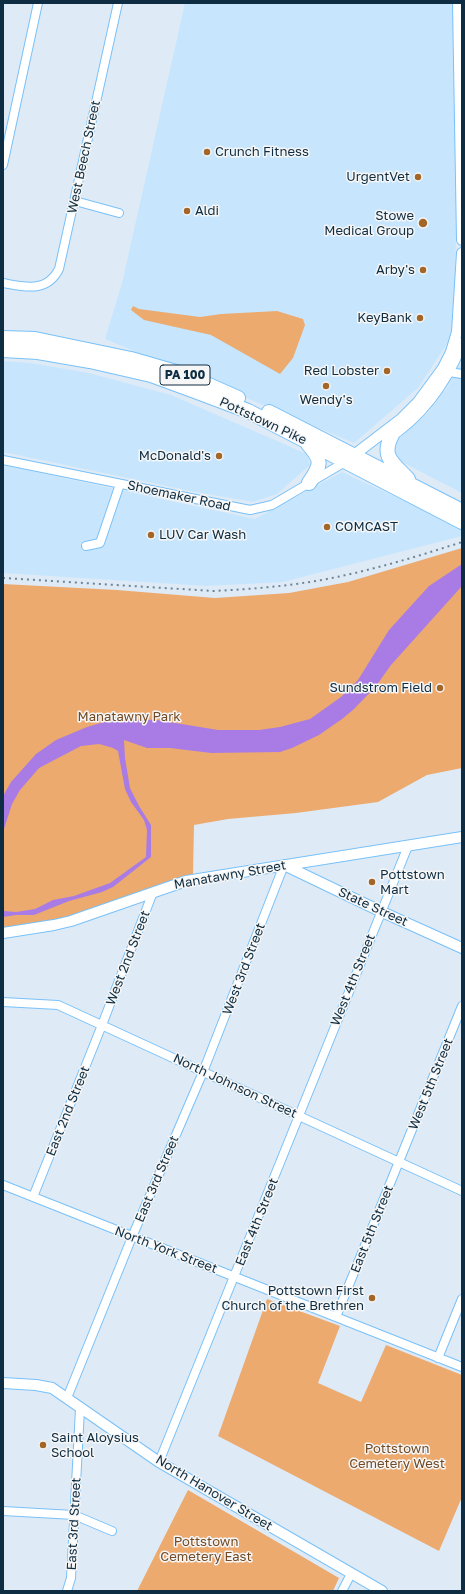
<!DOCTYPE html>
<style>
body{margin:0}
#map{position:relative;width:465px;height:1594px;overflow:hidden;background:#deebf7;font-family:"Golos Text",sans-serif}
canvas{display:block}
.frame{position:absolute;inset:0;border:4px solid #0e2d42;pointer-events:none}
</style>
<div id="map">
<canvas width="465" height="1594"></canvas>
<div class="frame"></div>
</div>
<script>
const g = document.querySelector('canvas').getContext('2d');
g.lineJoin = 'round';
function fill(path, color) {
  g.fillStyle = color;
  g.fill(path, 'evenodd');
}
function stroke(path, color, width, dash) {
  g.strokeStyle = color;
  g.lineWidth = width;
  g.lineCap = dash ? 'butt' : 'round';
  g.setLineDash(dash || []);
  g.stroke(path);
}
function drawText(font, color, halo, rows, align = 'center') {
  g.font = font + ' "Golos Text",sans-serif';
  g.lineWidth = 3;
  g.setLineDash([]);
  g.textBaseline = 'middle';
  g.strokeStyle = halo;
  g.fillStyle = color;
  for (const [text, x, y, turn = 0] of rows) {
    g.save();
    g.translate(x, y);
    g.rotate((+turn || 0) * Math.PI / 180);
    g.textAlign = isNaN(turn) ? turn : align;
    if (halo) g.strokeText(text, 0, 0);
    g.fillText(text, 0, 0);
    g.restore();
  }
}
fill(new Path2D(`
 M 185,3 L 458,3 L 459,87 L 454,333 L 418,388 L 354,443 L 105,339 L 122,283 Z
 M 3,361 L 31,363 L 89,373 L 171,395 L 307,454 L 310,465 L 277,494 L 253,502 L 190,491 L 3,452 Z
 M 462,361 L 462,493 L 398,460 L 394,457 L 393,444 L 428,413 L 448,386 Z
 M 3,465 L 255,519 L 342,472 L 462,528 L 462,536 L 283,582 L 207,586 L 3,573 Z`), '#c7e6fe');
fill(new Path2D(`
 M 133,306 L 139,309 L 200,317 L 221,314 L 277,311 L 303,319 L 305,325 L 293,358 L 280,374 L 211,335 L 144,320 L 131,310 Z
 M 462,548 L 462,768 L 427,775 L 378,802 L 296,813 L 228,819 L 194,825 L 193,875 L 64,918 L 34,925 L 3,928 L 3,584 L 117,590 L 215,598 L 289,593 L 348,582 Z
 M 267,1299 L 340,1326 L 318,1383 L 361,1402 L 386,1345 L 462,1375 L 462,1497 L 439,1551 L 218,1436 Z
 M 188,1490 L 339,1578 L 333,1591 L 137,1591 Z`), '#ecaa6f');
fill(new Path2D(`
 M 462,564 L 462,586 L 391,665 L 376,686 L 354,709 L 342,719 L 319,735 L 292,748 L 280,752 L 211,753 L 170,748 L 147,748 L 124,740 L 125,758 L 130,788 L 139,806 L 151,825 L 151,857 L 113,887 L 102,892 L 69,901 L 34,915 L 16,915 L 3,917 L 3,911 L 16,912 L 35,909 L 53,900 L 74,896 L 110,883 L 146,857 L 147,830 L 144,820 L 131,802 L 125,789 L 118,751 L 113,748 L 99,744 L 81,746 L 39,768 L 20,790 L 12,804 L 3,832 L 3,796 L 11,782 L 36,754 L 56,740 L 87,727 L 111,720 L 129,719 L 157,720 L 218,730 L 259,730 L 280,727 L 310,719 L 341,697 L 358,680 L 389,630 L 429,586 Z`), '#a87ce4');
const minor = new Path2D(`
 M 3,165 L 38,3
 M 75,201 L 119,213
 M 3,283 C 25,287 47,293 59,269 L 118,3
 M 444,368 L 449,372 L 462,374
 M 3,460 L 250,510 L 272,505 L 345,462
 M 86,546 L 100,543 L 120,484
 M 3,1002 L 58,1005 L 462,1191
 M 3,1185 L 462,1367
 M 33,1197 L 102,1025 L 153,892
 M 336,1317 L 462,1006
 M 438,1358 L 462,1299
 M 67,1398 L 132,1237 L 203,1072 L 284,865
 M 159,1462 L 408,846
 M 3,1511 L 74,1515 L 112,1531
 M 67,1591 L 71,1578 L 80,1409
 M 342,1591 L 351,1574`);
const tertiary = new Path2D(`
 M 458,3 L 462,240
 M 387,439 C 422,416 447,381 462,343
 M 350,458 L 401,419 L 418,402 L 443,368 L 451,352 L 457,332 L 462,253
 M 284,865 L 380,911 L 462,948
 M 3,933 L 54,925 L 71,921 L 186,881 L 462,837
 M 3,1383 L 36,1385 L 52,1388 L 159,1462 L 382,1591`);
const trunk = new Path2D(`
 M 3,338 L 35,339 L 131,359 L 186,375 L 238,398
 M 3,350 L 38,352 L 90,361 L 151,375 L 192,390 L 248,411 L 462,522
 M 269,412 L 462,511
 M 392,435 C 380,457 394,464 408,479
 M 308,444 C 323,461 321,465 309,483`);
stroke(minor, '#79c1f8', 10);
stroke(tertiary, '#79c1f8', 12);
stroke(trunk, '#79c1f8', 16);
stroke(minor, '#fff', 8);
stroke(tertiary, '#fff', 10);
stroke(trunk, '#fff', 14);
stroke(new Path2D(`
 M 3,578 L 213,591 C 253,589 292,586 332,578 C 376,569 419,556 462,542`), '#6e8495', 2, [2, 4]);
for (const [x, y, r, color] of [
 [207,152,4,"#a36629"],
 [418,177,4,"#a36629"],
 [187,211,4,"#a36629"],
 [423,223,5,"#a36629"],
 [423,270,4,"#a36629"],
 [420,318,4,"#a36629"],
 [387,371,4,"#a36629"],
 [326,386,4,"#a36629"],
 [219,456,4,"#a36629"],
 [327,527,4,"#a36629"],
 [151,535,4,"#a36629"],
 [440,688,4,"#a36629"],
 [372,882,4,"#a36629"],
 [372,1298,4,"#a36629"],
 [43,1445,4,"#a36629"]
]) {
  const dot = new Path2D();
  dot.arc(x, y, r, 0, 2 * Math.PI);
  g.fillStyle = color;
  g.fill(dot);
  stroke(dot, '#f6f6f6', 1.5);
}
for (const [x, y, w] of [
 [185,375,50]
]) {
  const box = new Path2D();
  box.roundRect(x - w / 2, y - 10, w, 20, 3);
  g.fillStyle = '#f6f6f6';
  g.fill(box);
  stroke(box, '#0e2d42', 1);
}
drawText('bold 12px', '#0e2d42', null, [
 ["PA 100",185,375]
]);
drawText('13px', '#0e2d42', '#f6f6f6', [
 ["Crunch Fitness",215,152,"left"],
 ["UrgentVet",410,177],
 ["Aldi",195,211,"left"],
 ["Stowe",414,216],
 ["Medical Group",414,231],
 ["Arby's",415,270],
 ["KeyBank",412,318],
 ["Red Lobster",379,371],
 ["Wendy's",326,400,"center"],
 ["McDonald's",211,456],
 ["COMCAST",335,527,"left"],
 ["LUV Car Wash",159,535,"left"],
 ["Sundstrom Field",432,688],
 ["Pottstown",380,875,"left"],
 ["Mart",380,890,"left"],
 ["Pottstown First",364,1291],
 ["Church of the Brethren",364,1306],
 ["Saint Aloysius",51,1438,"left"],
 ["School",51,1453,"left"]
], 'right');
drawText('13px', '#0e2d42', '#f6f6f6', [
 ["West Beech Street",84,157,-78],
 ["Pottstown Pike",263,421,25],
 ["Shoemaker Road",179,496,12],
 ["Manatawny Street",230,875,-10],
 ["State Street",373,907,25],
 ["West 2nd Street",128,958,-69],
 ["West 3rd Street",244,969,-69],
 ["West 4th Street",353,980,-68],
 ["West 5th Street",431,1084,-68],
 ["North Johnson Street",235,1086,25],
 ["East 2nd Street",68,1111,-68],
 ["East 3rd Street",157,1179,-67],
 ["East 4th Street",257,1222,-68],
 ["East 5th Street",372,1229,-68],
 ["North York Street",166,1250,21],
 ["North Hanover Street",214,1493,31],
 ["East 3rd Street",74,1524,-87]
]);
drawText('13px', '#724b26', '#f6f6f6', [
 ["Manatawny Park",129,717],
 ["Pottstown",397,1449],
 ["Cemetery West",397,1464],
 ["Pottstown",206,1542],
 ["Cemetery East",206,1557]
]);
</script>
